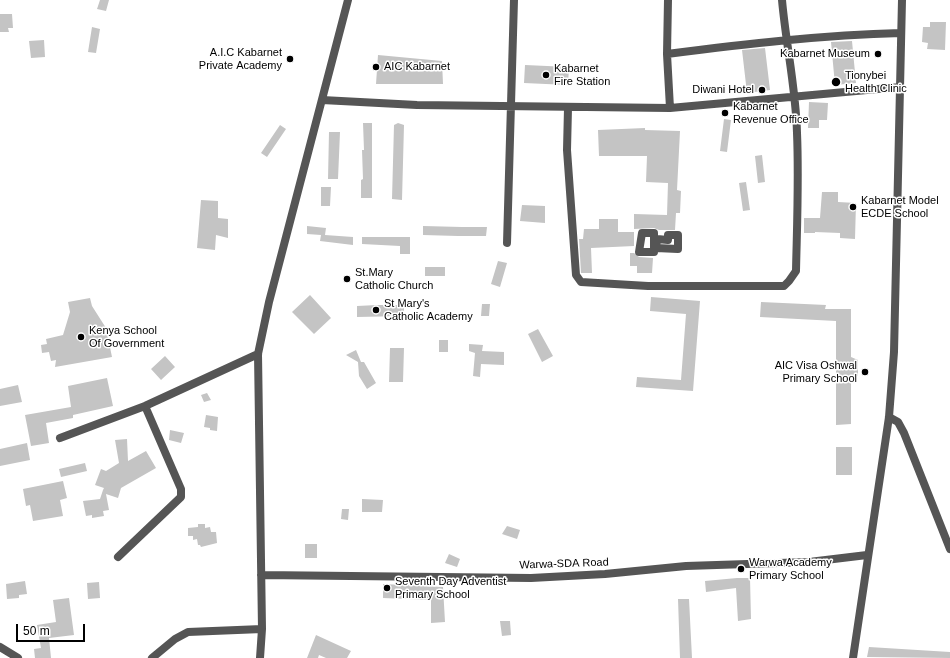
<!DOCTYPE html>
<style>
body{margin:0}
#map{position:relative;width:950px;height:658px;overflow:hidden;background:#fff;font-family:Arial,sans-serif}
canvas{display:block}
.scale{position:absolute;left:16px;top:624px;width:69px;height:18px;box-sizing:border-box;border:2px solid #000;border-top:0;padding-left:5px;font-size:12px;line-height:14px;white-space:nowrap;color:#000;-webkit-text-stroke:3px #fff;paint-order:stroke}
</style>
<div id="map">
<canvas width="950" height="658"></canvas>
<div class="scale">50 m</div>
</div>
<script>
const g = document.querySelector('canvas').getContext('2d');
g.lineJoin = 'round';
function fill(path, color) {
  g.fillStyle = color;
  g.fill(path, 'evenodd');
}
function stroke(path, color, width, dash) {
  g.strokeStyle = color;
  g.lineWidth = width;
  g.lineCap = dash ? 'butt' : 'round';
  g.setLineDash(dash || []);
  g.stroke(path);
}
function drawText(font, color, halo, rows, align = 'center') {
  g.font = font + ' Arial,sans-serif';
  g.lineWidth = 3;
  g.setLineDash([]);
  g.textBaseline = 'middle';
  g.strokeStyle = halo;
  g.fillStyle = color;
  for (const [text, x, y, turn = 0] of rows) {
    g.save();
    g.translate(x, y);
    g.rotate((+turn || 0) * Math.PI / 180);
    g.textAlign = isNaN(turn) ? turn : align;
    if (halo) g.strokeText(text, 0, 0);
    g.fillText(text, 0, 0);
    g.restore();
  }
}
fill(new Path2D(`
 M 100,0 L 109,0 L 106,11 L 97,9 Z
 M 0,14 L 12,14 L 13,28 L 8,28 L 9,32 L 0,32 Z
 M 930,22 L 946,22 L 945,50 L 927,49 L 928,43 L 922,42 L 923,27 L 930,27 Z
 M 92,27 L 100,29 L 96,53 L 88,52 Z
 M 44,40 L 45,57 L 31,58 L 29,41 Z
 M 852,41 L 856,83 L 835,85 L 831,42 Z
 M 765,48 L 770,90 L 747,93 L 742,50 Z
 M 378,55 L 442,61 L 443,84 L 376,84 Z
 M 525,65 L 569,67 L 568,85 L 524,83 Z
 M 809,102 L 828,103 L 827,120 L 819,120 L 819,128 L 808,128 Z
 M 724,119 L 731,120 L 727,152 L 720,151 Z
 M 363,123 L 372,123 L 372,198 L 361,198 L 361,180 L 363,179 L 362,150 L 364,150 Z
 M 398,123 L 404,125 L 402,200 L 392,199 L 394,125 Z
 M 280,125 L 286,129 L 267,157 L 261,153 Z
 M 645,128 L 645,130 L 680,131 L 677,190 L 681,191 L 680,213 L 676,213 L 675,230 L 659,230 L 654,228 L 634,229 L 634,214 L 667,215 L 668,183 L 646,182 L 647,156 L 599,156 L 598,130 Z
 M 329,132 L 340,132 L 338,179 L 328,179 Z
 M 762,155 L 765,182 L 758,183 L 755,156 Z
 M 746,182 L 750,210 L 743,211 L 739,183 Z
 M 321,187 L 331,187 L 330,206 L 321,206 Z
 M 822,192 L 838,192 L 838,202 L 856,203 L 855,239 L 840,238 L 840,233 L 815,232 L 815,233 L 804,233 L 804,218 L 820,218 Z
 M 201,200 L 218,201 L 218,218 L 228,219 L 228,238 L 216,235 L 215,250 L 197,248 Z
 M 522,205 L 545,206 L 545,223 L 520,221 Z
 M 599,219 L 618,219 L 618,232 L 634,232 L 634,246 L 591,248 L 592,273 L 581,273 L 579,239 L 583,239 L 584,229 L 599,229 Z
 M 307,226 L 326,228 L 325,235 L 353,237 L 353,245 L 320,241 L 321,235 L 307,234 Z
 M 423,226 L 462,227 L 487,227 L 486,236 L 458,236 L 423,235 Z
 M 362,237 L 410,237 L 410,254 L 400,254 L 400,246 L 362,244 Z
 M 630,253 L 634,253 L 639,257 L 653,258 L 652,273 L 637,273 L 637,266 L 630,266 Z
 M 498,261 L 507,263 L 500,287 L 491,284 Z
 M 425,267 L 445,267 L 445,276 L 425,276 Z
 M 310,295 L 331,318 L 314,334 L 292,312 Z
 M 651,297 L 700,301 L 693,391 L 636,387 L 637,377 L 681,380 L 686,314 L 650,311 Z
 M 90,298 L 92,306 L 106,328 L 112,357 L 55,367 L 56,360 L 51,361 L 49,352 L 42,353 L 41,345 L 47,344 L 46,339 L 63,335 L 70,312 L 68,302 Z
 M 761,302 L 826,305 L 825,309 L 851,309 L 851,357 L 858,360 L 858,376 L 851,376 L 851,424 L 836,425 L 836,321 L 760,317 Z
 M 482,304 L 490,304 L 489,316 L 481,316 Z
 M 377,305 L 404,305 L 404,316 L 357,317 L 357,306 Z
 M 538,329 L 553,356 L 542,362 L 528,334 Z
 M 439,340 L 448,340 L 448,352 L 439,352 Z
 M 469,344 L 483,345 L 482,351 L 504,352 L 504,365 L 481,364 L 480,377 L 473,376 L 475,353 L 469,351 Z
 M 390,348 L 404,348 L 403,382 L 389,382 Z
 M 356,350 L 361,362 L 364,362 L 376,383 L 367,389 L 359,376 L 358,362 L 346,355 Z
 M 165,356 L 175,367 L 161,380 L 151,369 Z
 M 107,378 L 113,406 L 73,415 L 73,418 L 46,423 L 49,443 L 31,446 L 25,415 L 71,407 L 68,386 Z
 M 18,385 L 22,402 L 0,406 L 0,389 Z
 M 207,393 L 211,400 L 204,402 L 201,395 Z
 M 206,415 L 218,417 L 217,431 L 210,430 L 210,428 L 204,427 Z
 M 170,430 L 184,433 L 181,443 L 169,440 Z
 M 127,439 L 128,461 L 146,451 L 156,468 L 121,488 L 118,498 L 106,494 L 109,510 L 103,511 L 104,516 L 92,518 L 92,515 L 86,516 L 83,501 L 100,499 L 103,490 L 104,488 L 95,485 L 101,469 L 106,471 L 119,463 L 115,440 Z
 M 27,443 L 30,460 L 0,466 L 0,449 Z
 M 836,447 L 852,447 L 852,475 L 836,475 Z
 M 85,463 L 87,471 L 61,477 L 59,469 Z
 M 63,481 L 67,498 L 60,500 L 63,516 L 33,521 L 30,505 L 26,506 L 23,489 Z
 M 362,499 L 383,500 L 382,512 L 362,512 Z
 M 342,509 L 349,509 L 348,520 L 341,519 Z
 M 198,524 L 205,524 L 205,528 L 210,527 L 211,532 L 216,532 L 217,543 L 201,547 L 200,545 L 198,545 L 197,539 L 193,540 L 193,536 L 188,536 L 188,528 L 198,527 Z
 M 507,526 L 520,530 L 517,539 L 502,534 Z
 M 305,544 L 317,544 L 317,558 L 305,558 Z
 M 449,554 L 460,559 L 457,567 L 445,563 Z
 M 737,578 L 750,578 L 751,619 L 738,621 L 736,588 L 706,592 L 705,581 Z
 M 25,581 L 27,594 L 19,595 L 19,598 L 7,599 L 6,584 Z
 M 99,582 L 100,598 L 88,599 L 87,583 Z
 M 383,584 L 443,587 L 445,622 L 431,623 L 431,600 L 383,598 Z
 M 69,598 L 74,635 L 49,638 L 51,658 L 35,658 L 34,649 L 41,648 L 37,625 L 56,622 L 53,600 Z
 M 678,599 L 689,599 L 692,658 L 680,658 Z
 M 500,621 L 510,621 L 511,635 L 502,636 Z
 M 316,635 L 351,651 L 347,658 L 326,658 L 319,655 L 318,658 L 307,658 Z
 M 869,647 L 950,652 L 950,658 L 867,657 Z`), '#c4c4c4');
stroke(new Path2D(`
 M 668,0 L 667,54 L 670,108
 M 667,54 C 745,44 822,35 901,33
 M 322,100 L 417,105 L 670,108 L 900,87
 M 568,108 L 567,150 L 576,275 L 581,282 L 648,286 L 784,286 L 789,281 L 796,271 C 797,225 799,179 797,133 C 796,89 786,45 782,0
 M 642,233 L 654,233 L 654,252 L 639,252 Z
 M 668,235 L 678,235 L 678,249 L 656,248 L 657,239 L 668,240 Z
 M 507,243 L 514,0
 M 889,417 L 898,422 L 904,433 L 950,549
 M 60,438 L 145,406 L 258,354
 M 118,557 L 181,497 L 181,489 L 145,406
 M 261,575 L 531,578 L 605,574 L 686,566 L 809,562 L 867,555
 M 0,647 L 18,658
 M 152,658 L 175,639 L 188,632 L 262,629
 M 260,658 L 262,629 L 258,354 L 269,302 L 348,0
 M 853,658 L 889,417 L 894,352 L 902,0`), '#555', 8);
for (const [x, y, r, color] of [
 [878,54,4,"#000"],
 [290,59,4,"#000"],
 [376,67,4,"#000"],
 [546,75,4,"#000"],
 [836,82,5,"#000"],
 [762,90,4,"#000"],
 [725,113,4,"#000"],
 [853,207,4,"#000"],
 [347,279,4,"#000"],
 [376,310,4,"#000"],
 [81,337,4,"#000"],
 [865,372,4,"#000"],
 [741,569,4,"#000"],
 [387,588,4,"#000"]
]) {
  const dot = new Path2D();
  dot.arc(x, y, r, 0, 2 * Math.PI);
  g.fillStyle = color;
  g.fill(dot);
  stroke(dot, '#fff', 1.5);
}
drawText('11px', '#000', '#fff', [
 ["A.I.C Kabarnet",282,53,"right"],
 ["Private Academy",282,66,"right"],
 ["Kabarnet Museum",870,54,"right"],
 ["AIC Kabarnet",384,67],
 ["Kabarnet",554,69],
 ["Fire Station",554,82],
 ["Tionybei",845,76],
 ["Health Clinic",845,89],
 ["Diwani Hotel",754,90,"right"],
 ["Kabarnet",733,107],
 ["Revenue Office",733,120],
 ["Kabarnet Model",861,201],
 ["ECDE School",861,214],
 ["St.Mary",355,273],
 ["Catholic Church",355,286],
 ["St Mary's",384,304],
 ["Catholic Academy",384,317],
 ["Kenya School",89,331],
 ["Of Government",89,344],
 ["AIC Visa Oshwal",857,366,"right"],
 ["Primary School",857,379,"right"],
 ["Warwa Academy",749,563],
 ["Primary School",749,576],
 ["Seventh Day Adventist",395,582],
 ["Primary School",395,595]
], 'left');
drawText('11px', '#000', '#fff', [
 ["Warwa-SDA Road",564,564,-2]
]);
</script>
